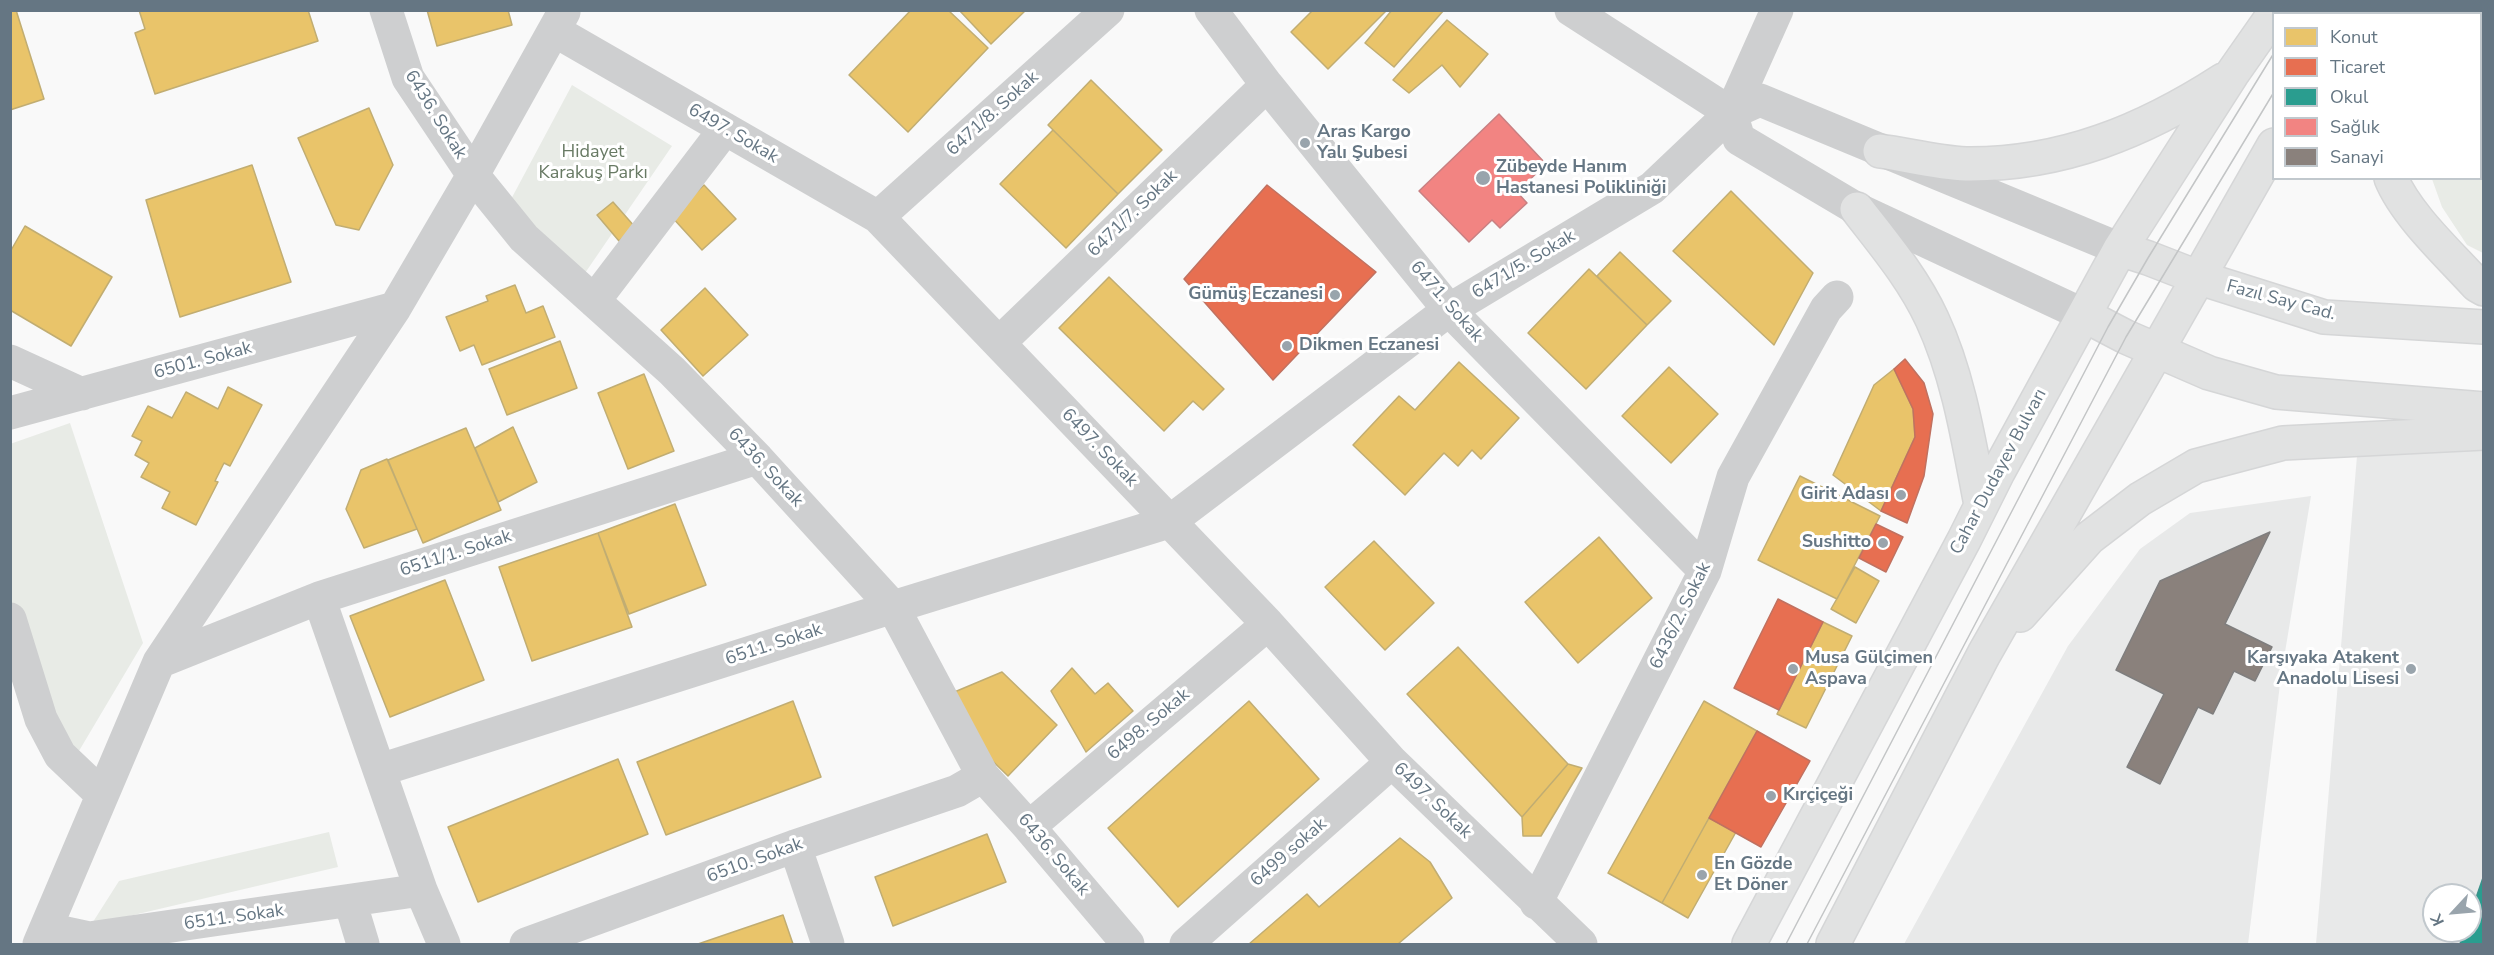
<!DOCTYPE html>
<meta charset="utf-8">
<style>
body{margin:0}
#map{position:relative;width:2494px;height:955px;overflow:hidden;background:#f9f9f9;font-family:"Nunito Sans",sans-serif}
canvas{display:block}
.frame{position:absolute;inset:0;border:12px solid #657683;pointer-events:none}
.legend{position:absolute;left:2272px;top:12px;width:210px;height:168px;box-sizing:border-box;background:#fff;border:2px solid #c1c8cd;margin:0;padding:8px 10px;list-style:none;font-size:18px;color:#657683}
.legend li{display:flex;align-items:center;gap:12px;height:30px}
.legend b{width:30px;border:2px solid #c1c8cd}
.north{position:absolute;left:2422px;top:883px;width:60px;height:60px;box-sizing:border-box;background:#fff;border:2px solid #c1c8cd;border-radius:50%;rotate:244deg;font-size:16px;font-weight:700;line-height:24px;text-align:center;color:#657683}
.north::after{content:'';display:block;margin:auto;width:21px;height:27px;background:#99a4ac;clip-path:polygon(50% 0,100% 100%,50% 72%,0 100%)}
</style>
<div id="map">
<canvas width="2494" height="955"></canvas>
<div class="frame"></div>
<ul class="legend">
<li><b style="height:16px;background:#e9c46a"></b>Konut</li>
<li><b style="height:16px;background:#e76f51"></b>Ticaret</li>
<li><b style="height:16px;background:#2a9d8f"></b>Okul</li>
<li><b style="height:16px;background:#f28482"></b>Sağlık</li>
<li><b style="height:16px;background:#8a817c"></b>Sanayi</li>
</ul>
<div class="north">K</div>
</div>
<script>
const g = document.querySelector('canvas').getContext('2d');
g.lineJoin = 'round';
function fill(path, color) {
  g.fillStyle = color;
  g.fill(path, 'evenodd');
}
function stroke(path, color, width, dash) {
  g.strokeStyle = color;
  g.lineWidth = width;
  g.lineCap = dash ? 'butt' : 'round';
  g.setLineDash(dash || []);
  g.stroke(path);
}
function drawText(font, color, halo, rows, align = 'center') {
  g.font = font + ' "Nunito Sans",sans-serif';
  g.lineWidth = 6;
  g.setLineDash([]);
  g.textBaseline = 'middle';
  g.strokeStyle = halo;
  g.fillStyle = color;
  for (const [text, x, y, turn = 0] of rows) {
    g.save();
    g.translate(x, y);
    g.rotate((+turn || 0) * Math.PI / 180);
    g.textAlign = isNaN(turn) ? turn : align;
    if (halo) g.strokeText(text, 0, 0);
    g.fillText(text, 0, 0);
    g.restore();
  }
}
fill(new Path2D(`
 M 2483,442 L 2483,944 L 2316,944 L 2358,444 ZM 2434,895 L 2470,895 L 2470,931 L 2434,931 Z
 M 2311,496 L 2281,676 L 2248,944 L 1904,944 L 2068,646 L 2140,549 L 2190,513 Z`), '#e8e9e9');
fill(new Path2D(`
 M 2429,11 L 2483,11 L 2483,253 L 2467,245 L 2442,207 L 2432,179 L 2480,178 L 2480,14 L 2428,13 Z
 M 572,85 L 672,146 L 583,276 L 509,203 Z
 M 70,423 L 143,643 L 76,756 L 35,678 L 11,599 L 10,444 Z
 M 329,832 L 338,867 L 91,925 L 119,881 Z`), '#e8ebe6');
const homes = new Path2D(`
 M 10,10 L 16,10 L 44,99 L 10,110 Z
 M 139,10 L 308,10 L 318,41 L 155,94 L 135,33 L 145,29 Z
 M 427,10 L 508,10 L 512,25 L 437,46 Z
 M 911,10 L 948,10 L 988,48 L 908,132 L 849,75 Z
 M 959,10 L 1026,10 L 991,44 Z
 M 1313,10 L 1385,10 L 1386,11 L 1328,69 L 1291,32 Z
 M 1392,10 L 1444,10 L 1394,67 L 1365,43 Z
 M 1447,20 L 1488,54 L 1460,87 L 1442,65 L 1409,93 L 1393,80 Z
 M 1091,80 L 1162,150 L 1118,194 L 1048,125 Z
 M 369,108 L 393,165 L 359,230 L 336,225 L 298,138 Z
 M 1053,130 L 1118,194 L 1066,248 L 1000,184 Z
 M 252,165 L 291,282 L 180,317 L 146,200 Z
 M 704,185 L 736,219 L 702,250 L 671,216 Z
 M 1731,191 L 1813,273 L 1774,345 L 1673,251 Z
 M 613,202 L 635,227 L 619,241 L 597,215 Z
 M 25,226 L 112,277 L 71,346 L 10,310 L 10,252 Z
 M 1620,252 L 1671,301 L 1647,325 L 1597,276 Z
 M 1589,269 L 1647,325 L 1586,389 L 1528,333 Z
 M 1109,277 L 1224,389 L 1203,410 L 1193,401 L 1164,431 L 1059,328 Z
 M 515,285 L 526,313 L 543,306 L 555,337 L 482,365 L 474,345 L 460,351 L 446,317 L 488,301 L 486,296 Z
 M 705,288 L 748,335 L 703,376 L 661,330 Z
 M 560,341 L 577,388 L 507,415 L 489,369 Z
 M 1459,362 L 1519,418 L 1481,459 L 1472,450 L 1458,466 L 1444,453 L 1405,495 L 1353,445 L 1399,396 L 1415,410 Z
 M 1669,367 L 1718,414 L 1671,463 L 1622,416 Z
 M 1894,369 L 1913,409 L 1915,437 L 1881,511 L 1833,475 L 1874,385 Z
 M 644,374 L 674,451 L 628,469 L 598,393 Z
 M 228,387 L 262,405 L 230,466 L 224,463 L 215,481 L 218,482 L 196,525 L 162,508 L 170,492 L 141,477 L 149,463 L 135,455 L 142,441 L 132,436 L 148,406 L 172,418 L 186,392 L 218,409 Z
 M 513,427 L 537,482 L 498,502 L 475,448 Z
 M 466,428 L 501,510 L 423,543 L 388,460 Z
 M 387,459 L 417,529 L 364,548 L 346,509 L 361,470 Z
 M 1800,476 L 1880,516 L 1837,599 L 1758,560 Z
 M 675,504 L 706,585 L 629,614 L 598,533 Z
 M 598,533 L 632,627 L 532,661 L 499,567 Z
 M 1599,537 L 1652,598 L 1578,663 L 1525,602 Z
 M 1374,541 L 1434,603 L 1385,650 L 1325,587 Z
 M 1855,567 L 1879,581 L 1856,623 L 1831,609 Z
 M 445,580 L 484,680 L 390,717 L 350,616 Z
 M 1823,622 L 1852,636 L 1806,728 L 1777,714 Z
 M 1458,647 L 1568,764 L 1522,817 L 1407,694 Z
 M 1072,668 L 1095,694 L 1108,683 L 1133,711 L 1086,752 L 1051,691 Z
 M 1002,672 L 1057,725 L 1008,776 L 972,741 L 952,693 Z
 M 793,701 L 821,777 L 666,835 L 637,762 Z
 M 1249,701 L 1319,779 L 1178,907 L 1108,828 Z
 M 1704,701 L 1757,731 L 1662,903 L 1608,873 Z
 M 618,759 L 648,834 L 478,902 L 448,827 Z
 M 1568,764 L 1582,768 L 1541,836 L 1523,836 L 1522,817 Z
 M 1709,818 L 1736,832 L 1688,918 L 1662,903 Z
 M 987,834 L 1006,882 L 893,926 L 875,877 Z
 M 1400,838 L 1430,862 L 1452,898 L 1398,944 L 1249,944 L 1307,894 L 1319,907 Z
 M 783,915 L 793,944 L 698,944 Z`);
fill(homes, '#e9c46a');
stroke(homes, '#c1ad72', 1.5);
const shops = new Path2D(`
 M 1267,185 L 1376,272 L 1273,380 L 1184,279 Z
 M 1905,359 L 1924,383 L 1933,414 L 1924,476 L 1907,523 L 1881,511 L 1915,437 L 1913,409 L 1894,369 Z
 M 1876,524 L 1903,537 L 1886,572 L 1859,558 Z
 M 1778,599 L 1823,622 L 1779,710 L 1734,688 Z
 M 1757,731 L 1810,761 L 1761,847 L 1709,818 Z`);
fill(shops, '#e76f51');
stroke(shops, '#c07160', 1.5);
const schools = new Path2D(`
 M 2484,875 L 2484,944 L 2460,944 L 2464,931 L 2470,931 L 2470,915 Z`);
fill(schools, '#2a9d8f');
stroke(schools, '#3c918b', 1.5);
const health = new Path2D(`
 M 1499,114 L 1546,164 L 1517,192 L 1527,203 L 1500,228 L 1492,220 L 1469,242 L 1419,191 Z`);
fill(health, '#f28482');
stroke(health, '#c88082', 1.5);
const industry = new Path2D(`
 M 2270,532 L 2225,624 L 2272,647 L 2255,681 L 2234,671 L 2213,714 L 2198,707 L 2160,784 L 2127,767 L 2164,694 L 2116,670 L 2160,581 Z`);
fill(industry, '#8a817c');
stroke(industry, '#7f7e7e', 1.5);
const major = new Path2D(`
 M 2350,14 L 2351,10
 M 1880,151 C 1908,155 1938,163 1966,164 C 2062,165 2144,131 2223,80
 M 2391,178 C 2406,215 2450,255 2477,285 L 2484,289
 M 1857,209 C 1884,244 1913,278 1932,319 C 1959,377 1969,443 1981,505
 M 2120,249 L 2148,258 L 2197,277 L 2324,317 L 2484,327
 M 2084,315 L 2126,337 L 2209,373 L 2276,392 L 2484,409
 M 2020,615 L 2089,538 L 2140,499 L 2196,466 L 2283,443 L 2484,433
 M 1749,944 L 1964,540 L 1998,472 L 2120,249 L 2232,74 L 2274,14
 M 1833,944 L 1984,654 L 2274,145`);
stroke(major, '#d5d6d7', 36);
stroke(new Path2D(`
 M 2480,109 L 2484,108`), '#cbcccd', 4, [3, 3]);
stroke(new Path2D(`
 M 386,10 L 408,78 L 473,175 L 524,238 L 672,371 L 757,458 L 893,607 L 983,776 L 1029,827 L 1128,944
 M 1211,10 L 1267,85 L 1449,310 L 1705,571
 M 1571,10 L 1731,113
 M 555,31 L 878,217 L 1268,624 L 1392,762 L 1581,944
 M 1731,113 L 1739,139 L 1857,209 L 2084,315
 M 1731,113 L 1777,10
 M 878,217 L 1108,10
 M 594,301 L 725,129
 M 999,343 L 1267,85
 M 10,361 L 82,394
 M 10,413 L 395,308
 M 319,598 L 421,890 L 444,944
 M 10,619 L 41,719 L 60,755 L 101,794
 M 159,662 L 319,598 L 757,458
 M 380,770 L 893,607 L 1169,522 L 1449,310 L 1652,188 L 1731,113 L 1760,100 L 2120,249
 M 1029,827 L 1268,624
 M 795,846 L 828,944
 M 350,901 L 363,944
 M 1536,903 L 1705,571 L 1733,477 L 1826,309 L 1837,297
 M 47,929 L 89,938 L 421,890
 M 39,944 L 159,662 L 395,308 L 473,175 L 564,12
 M 526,944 L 795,846 L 957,791 L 983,776
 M 1186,944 L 1392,762`), '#cecfd0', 33);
stroke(major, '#e1e2e2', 33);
stroke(new Path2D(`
 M 2298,14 L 2300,10
 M 2322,14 L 2324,10
 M 1786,944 L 2108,327 L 2148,258 L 2274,53
 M 1807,944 L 2126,337 L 2274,92`), '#c3c5c6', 1.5);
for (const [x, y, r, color] of [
 [1305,143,6,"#99a4ac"],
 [1483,178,8,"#99a4ac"],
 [1335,295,6,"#99a4ac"],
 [1287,346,6,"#99a4ac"],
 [1901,495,6,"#99a4ac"],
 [1883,543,6,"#99a4ac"],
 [1793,669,6,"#99a4ac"],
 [2411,669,6,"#99a4ac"],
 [1771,796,6,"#99a4ac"],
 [1702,875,6,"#99a4ac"]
]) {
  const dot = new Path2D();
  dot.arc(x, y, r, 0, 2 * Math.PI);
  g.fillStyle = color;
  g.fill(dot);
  stroke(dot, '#fff', 2);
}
drawText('18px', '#657683', '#fff', [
 ["6471/8. Sokak",993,114,-42],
 ["6436. Sokak",435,115,58],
 ["6497. Sokak",733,134,30],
 ["6471/7. Sokak",1133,214,-44],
 ["6471/5. Sokak",1524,265,-31],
 ["Fazıl Say Cad.",2281,301,15],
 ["6471. Sokak",1446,302,49],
 ["6501. Sokak",203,361,-15],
 ["6497. Sokak",1099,448,46],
 ["6436. Sokak",765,468,47],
 ["Cahar Dudayev Bulvarı",1999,472,-62],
 ["6511/1. Sokak",456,554,-18],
 ["6436/2. Sokak",1681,616,-64],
 ["6511. Sokak",774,645,-18],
 ["6498. Sokak",1149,725,-40],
 ["6497. Sokak",1432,801,44],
 ["6499 sokak",1289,853,-41],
 ["6436. Sokak",1053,855,50],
 ["6510. Sokak",755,861,-20],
 ["6511. Sokak",234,918,-8]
]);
drawText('bold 18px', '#657683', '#fff', [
 ["Aras Kargo",1317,133],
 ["Yalı Şubesi",1317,154],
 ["Zübeyde Hanım",1496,168],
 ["Hastanesi Polikliniği",1496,189],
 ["Gümüş Eczanesi",1323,295,"right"],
 ["Dikmen Eczanesi",1299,346],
 ["Girit Adası",1889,495,"right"],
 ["Sushitto",1871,543,"right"],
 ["Musa Gülçimen",1805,659],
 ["Aspava",1805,680],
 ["Karşıyaka Atakent",2399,659,"right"],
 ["Anadolu Lisesi",2399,680,"right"],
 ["Kırçiçeği",1783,796],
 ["En Gözde",1714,865],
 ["Et Döner",1714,886]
], 'left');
drawText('18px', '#687a64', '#fff', [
 ["Hidayet",593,153],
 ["Karakuş Parkı",593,174]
]);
</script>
